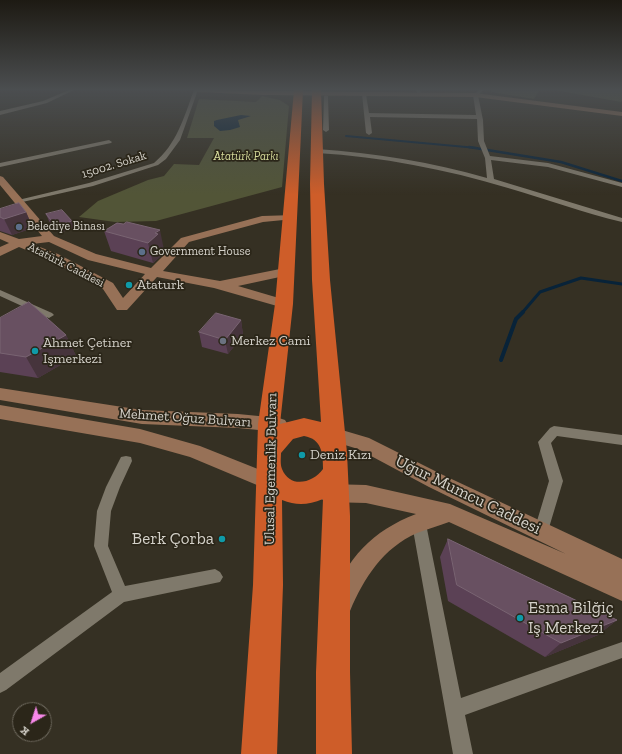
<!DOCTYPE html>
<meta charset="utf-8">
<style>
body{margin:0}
#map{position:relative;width:622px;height:754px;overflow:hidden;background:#353023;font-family:"Zilla Slab",serif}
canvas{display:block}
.north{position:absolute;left:12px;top:702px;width:40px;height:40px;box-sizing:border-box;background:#2b2619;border:1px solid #6f6a5f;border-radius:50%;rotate:219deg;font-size:11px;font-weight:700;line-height:16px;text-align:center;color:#d4d1c9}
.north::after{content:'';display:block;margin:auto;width:14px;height:18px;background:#f888ea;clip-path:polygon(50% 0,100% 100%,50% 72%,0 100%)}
</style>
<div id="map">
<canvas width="622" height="754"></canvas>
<div class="north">K</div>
</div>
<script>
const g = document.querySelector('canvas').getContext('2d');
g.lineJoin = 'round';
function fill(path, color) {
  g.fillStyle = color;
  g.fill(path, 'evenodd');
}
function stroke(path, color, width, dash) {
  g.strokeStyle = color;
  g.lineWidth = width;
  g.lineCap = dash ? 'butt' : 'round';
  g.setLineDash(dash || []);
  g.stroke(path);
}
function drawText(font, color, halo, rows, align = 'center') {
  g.font = font + ' "Zilla Slab",serif';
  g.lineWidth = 3.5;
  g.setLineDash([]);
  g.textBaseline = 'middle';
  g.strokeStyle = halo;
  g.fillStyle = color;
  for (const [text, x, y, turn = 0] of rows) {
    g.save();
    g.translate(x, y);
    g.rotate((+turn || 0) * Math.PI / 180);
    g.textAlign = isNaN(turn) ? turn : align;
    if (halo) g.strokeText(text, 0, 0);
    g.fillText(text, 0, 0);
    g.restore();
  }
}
fill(new Path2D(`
 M 492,90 L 539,91 L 534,99 L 490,92 Z
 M 554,90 L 622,90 L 622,101 L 621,102 Z
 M 262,96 L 280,100 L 289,106 L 282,187 L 156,221 L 115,222 L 79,217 L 98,201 L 148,180 L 164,176 L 174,164 L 199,165 L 214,138 L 187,138 L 199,99 L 256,102 Z`), '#525537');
fill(new Path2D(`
 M 241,115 L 251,116 L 238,120 L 240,127 L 230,130 L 220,131 L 214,126 L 214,121 L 217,120 Z`), '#082339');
stroke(new Path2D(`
 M 346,136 L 477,148`), '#082339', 2);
stroke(new Path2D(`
 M 469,147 L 561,162 L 622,181`), '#082339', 2.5);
stroke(new Path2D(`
 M 522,313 L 540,292 L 581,278 L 622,284`), '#082339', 3);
stroke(new Path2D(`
 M 501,360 L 516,319 L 523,312`), '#082339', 4);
fill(new Path2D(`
 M 69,90 L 74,90 L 47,103 L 0,115 L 0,111 L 43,101 Z
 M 194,90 L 198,90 L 180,140 L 166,159 L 158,165 L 93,186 L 18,203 L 14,201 L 89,183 L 154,163 C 177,144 184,117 194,90 Z
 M 416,90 L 420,90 L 422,95 L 418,95 Z
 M 479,90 L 484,90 L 478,95 L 483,120 L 484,141 L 490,156 L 548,163 L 622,183 L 622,187 L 548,167 L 491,160 L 494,179 L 622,218 L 622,222 C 584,213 546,199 508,188 C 445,169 382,157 317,153 L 314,151 L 317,149 C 375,153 431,162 487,178 L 485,158 L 478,141 L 477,119 L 370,117 L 372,133 L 369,135 L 366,133 L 362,94 L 364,93 L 366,94 L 369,113 L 476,115 L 473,95 Z
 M 326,95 L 328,96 L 329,130 L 326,132 L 323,130 L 324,96 Z
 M 109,140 L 112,142 L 111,143 L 0,167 L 0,163 Z
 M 0,290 L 52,313 L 54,315 L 49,318 L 46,317 L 0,296 Z
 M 554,426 L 622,435 L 622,445 L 557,436 L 551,443 L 563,481 L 548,531 L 546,536 L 541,538 L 536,536 L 534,531 L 549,481 L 538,442 L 550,428 Z
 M 126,456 L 131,457 L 132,461 L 120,487 L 111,511 L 108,546 L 125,586 L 215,569 L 220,572 L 223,577 L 220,582 L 124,602 L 6,690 L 0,693 L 0,673 L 112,592 L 94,546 L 97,511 L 106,487 L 121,457 Z
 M 419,517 L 424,519 L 426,524 L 461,698 L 622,642 L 622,658 L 465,715 L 473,754 L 453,754 L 412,524 L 414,519 Z`), '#7f796b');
fill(new Path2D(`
 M 194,90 L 475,93 L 622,112 L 622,116 L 475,97 L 263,95 L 198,92 Z
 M 0,176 L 3,177 L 54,236 L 96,254 L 151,268 L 181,238 L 262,216 L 294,215 L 296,217 L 294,219 L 263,222 L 189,242 L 163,271 L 220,281 L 285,268 L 289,269 L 291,272 L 289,275 L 238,286 L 289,301 L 291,304 L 289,307 L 284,308 L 214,288 L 157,277 L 127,310 L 117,310 L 103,289 L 50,260 L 19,247 L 0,256 L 0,247 L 9,243 L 0,239 L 0,232 L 19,239 L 42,236 L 0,185 ZM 49,242 L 88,260 L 145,274 L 123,298 L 113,283 L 58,254 L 32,244 Z
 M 0,388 L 142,410 L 238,414 L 279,418 L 285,420 L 288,425 L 285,430 L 279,432 L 238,428 L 142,424 L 0,400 Z
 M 0,405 L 140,429 L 200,446 L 283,479 L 286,485 L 283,491 L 276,493 L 190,457 L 140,443 L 0,419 Z
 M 325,425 L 369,438 L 443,475 L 622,559 L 622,601 L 449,522 C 439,526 427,529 417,533 C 383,548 364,578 350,611 L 342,615 L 334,611 L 330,603 C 347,558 372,531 416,514 L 366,503 L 328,502 L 321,499 L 318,493 L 321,487 L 328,484 L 366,485 L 450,504 L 566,554 L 429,487 L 358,449 L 319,437 L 316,432 L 319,427 Z`), '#977157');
fill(new Path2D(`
 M 294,90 L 303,90 L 293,304 L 280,424 L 304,418 L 321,422 L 312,280 L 310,184 L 312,90 L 321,90 L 324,184 L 330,280 L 347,453 L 350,516 L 350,672 L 352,754 L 316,754 L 316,672 L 323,499 C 308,505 297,506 282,500 L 283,585 L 277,754 L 241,754 L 253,585 L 258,424 L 275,304 ZM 304,436 C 322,439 323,454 323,469 C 313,483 290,489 282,469 C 280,464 281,458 281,453 L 293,439 Z`), '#ce5d29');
fill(new Path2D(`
 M 0,209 L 26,212 L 33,228 L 12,235 L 0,231 Z
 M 46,214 L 72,221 L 74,228 L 59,233 L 49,221 Z
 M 117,223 L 164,250 L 163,251 L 163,254 L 153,263 L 111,251 L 104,231 Z
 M 0,318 L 66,335 L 76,356 L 38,378 L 0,372 Z
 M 241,320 L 243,335 L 228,354 L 202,347 L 199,332 Z
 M 448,539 L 617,620 L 598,635 L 545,657 L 448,601 L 440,557 Z`), '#5b4155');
fill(new Path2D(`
 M 26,212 L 33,228 L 12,235 L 4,219 Z
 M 72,221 L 74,228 L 59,233 L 56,226 Z
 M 160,230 L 164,250 L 163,251 L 163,254 L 153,263 L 148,243 L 155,233 Z
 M 241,320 L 243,335 L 228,354 L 225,340 Z
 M 66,335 L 76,356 L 38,378 L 26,357 Z
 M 617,620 L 598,635 L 545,657 L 561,643 Z`), '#46343c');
const building = new Path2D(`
 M 19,203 L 26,212 L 4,219 L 0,217 L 0,209 Z
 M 62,210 L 72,221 L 56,226 L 46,214 Z
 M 127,222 L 160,230 L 155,233 L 158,234 L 148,243 L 104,231 L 117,223 L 123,224 Z
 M 29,302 L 66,335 L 26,357 L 0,353 L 0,318 Z
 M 216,313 L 241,320 L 225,340 L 199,332 Z
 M 448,539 L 617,620 L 561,643 L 457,585 Z`);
fill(building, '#685061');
stroke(building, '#796472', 1);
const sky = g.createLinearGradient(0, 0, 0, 195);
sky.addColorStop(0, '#1d1a13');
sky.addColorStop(0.46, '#4b4e50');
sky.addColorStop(1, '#4b4e5000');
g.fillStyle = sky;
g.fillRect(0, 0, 622, 195);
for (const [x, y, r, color] of [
 [19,227,4,"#5c6f8a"],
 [142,252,4,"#5c6f8a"],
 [129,285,4,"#0f9aa8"],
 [223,341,4,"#6b7280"],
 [35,351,4,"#0f9aa8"],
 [302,455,4,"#0f9aa8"],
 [222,539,4,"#0f9aa8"],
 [520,618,4,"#0f9aa8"]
]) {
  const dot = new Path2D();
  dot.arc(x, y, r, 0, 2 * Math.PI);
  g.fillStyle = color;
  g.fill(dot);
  stroke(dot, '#2b2619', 1.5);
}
drawText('italic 12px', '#d6db9b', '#2b2619', [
 ["Atatürk Parkı",246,157]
]);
drawText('12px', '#d4d1c9', '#2b2619', [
 ["15002. Sokak",114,165,-17],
 ["Atatürk Caddesi",66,265,27]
]);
drawText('12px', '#d4d1c9', '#2b2619', [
 ["Belediye Binası",27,227],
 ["Government House",150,252]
], 'left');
drawText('14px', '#d4d1c9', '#2b2619', [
 ["Ataturk",137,285],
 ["Merkez Cami",231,341],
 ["Ahmet Çetiner",43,343],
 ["Işmerkezi",43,359],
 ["Deniz Kızı",310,455]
], 'left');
drawText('14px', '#d4d1c9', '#2b2619', [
 ["Mehmet Oğuz Bulvarı",185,418,4],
 ["Ulusal Egemenlik Bulvarı",271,469,-89]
]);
drawText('17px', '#d4d1c9', '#2b2619', [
 ["Uğur Mumcu Caddesi",468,495,26]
]);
drawText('17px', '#d4d1c9', '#2b2619', [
 ["Berk Çorba",214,539],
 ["Esma Bilğiç",528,608,"left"],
 ["Iş Merkezi",528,628,"left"]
], 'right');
</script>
